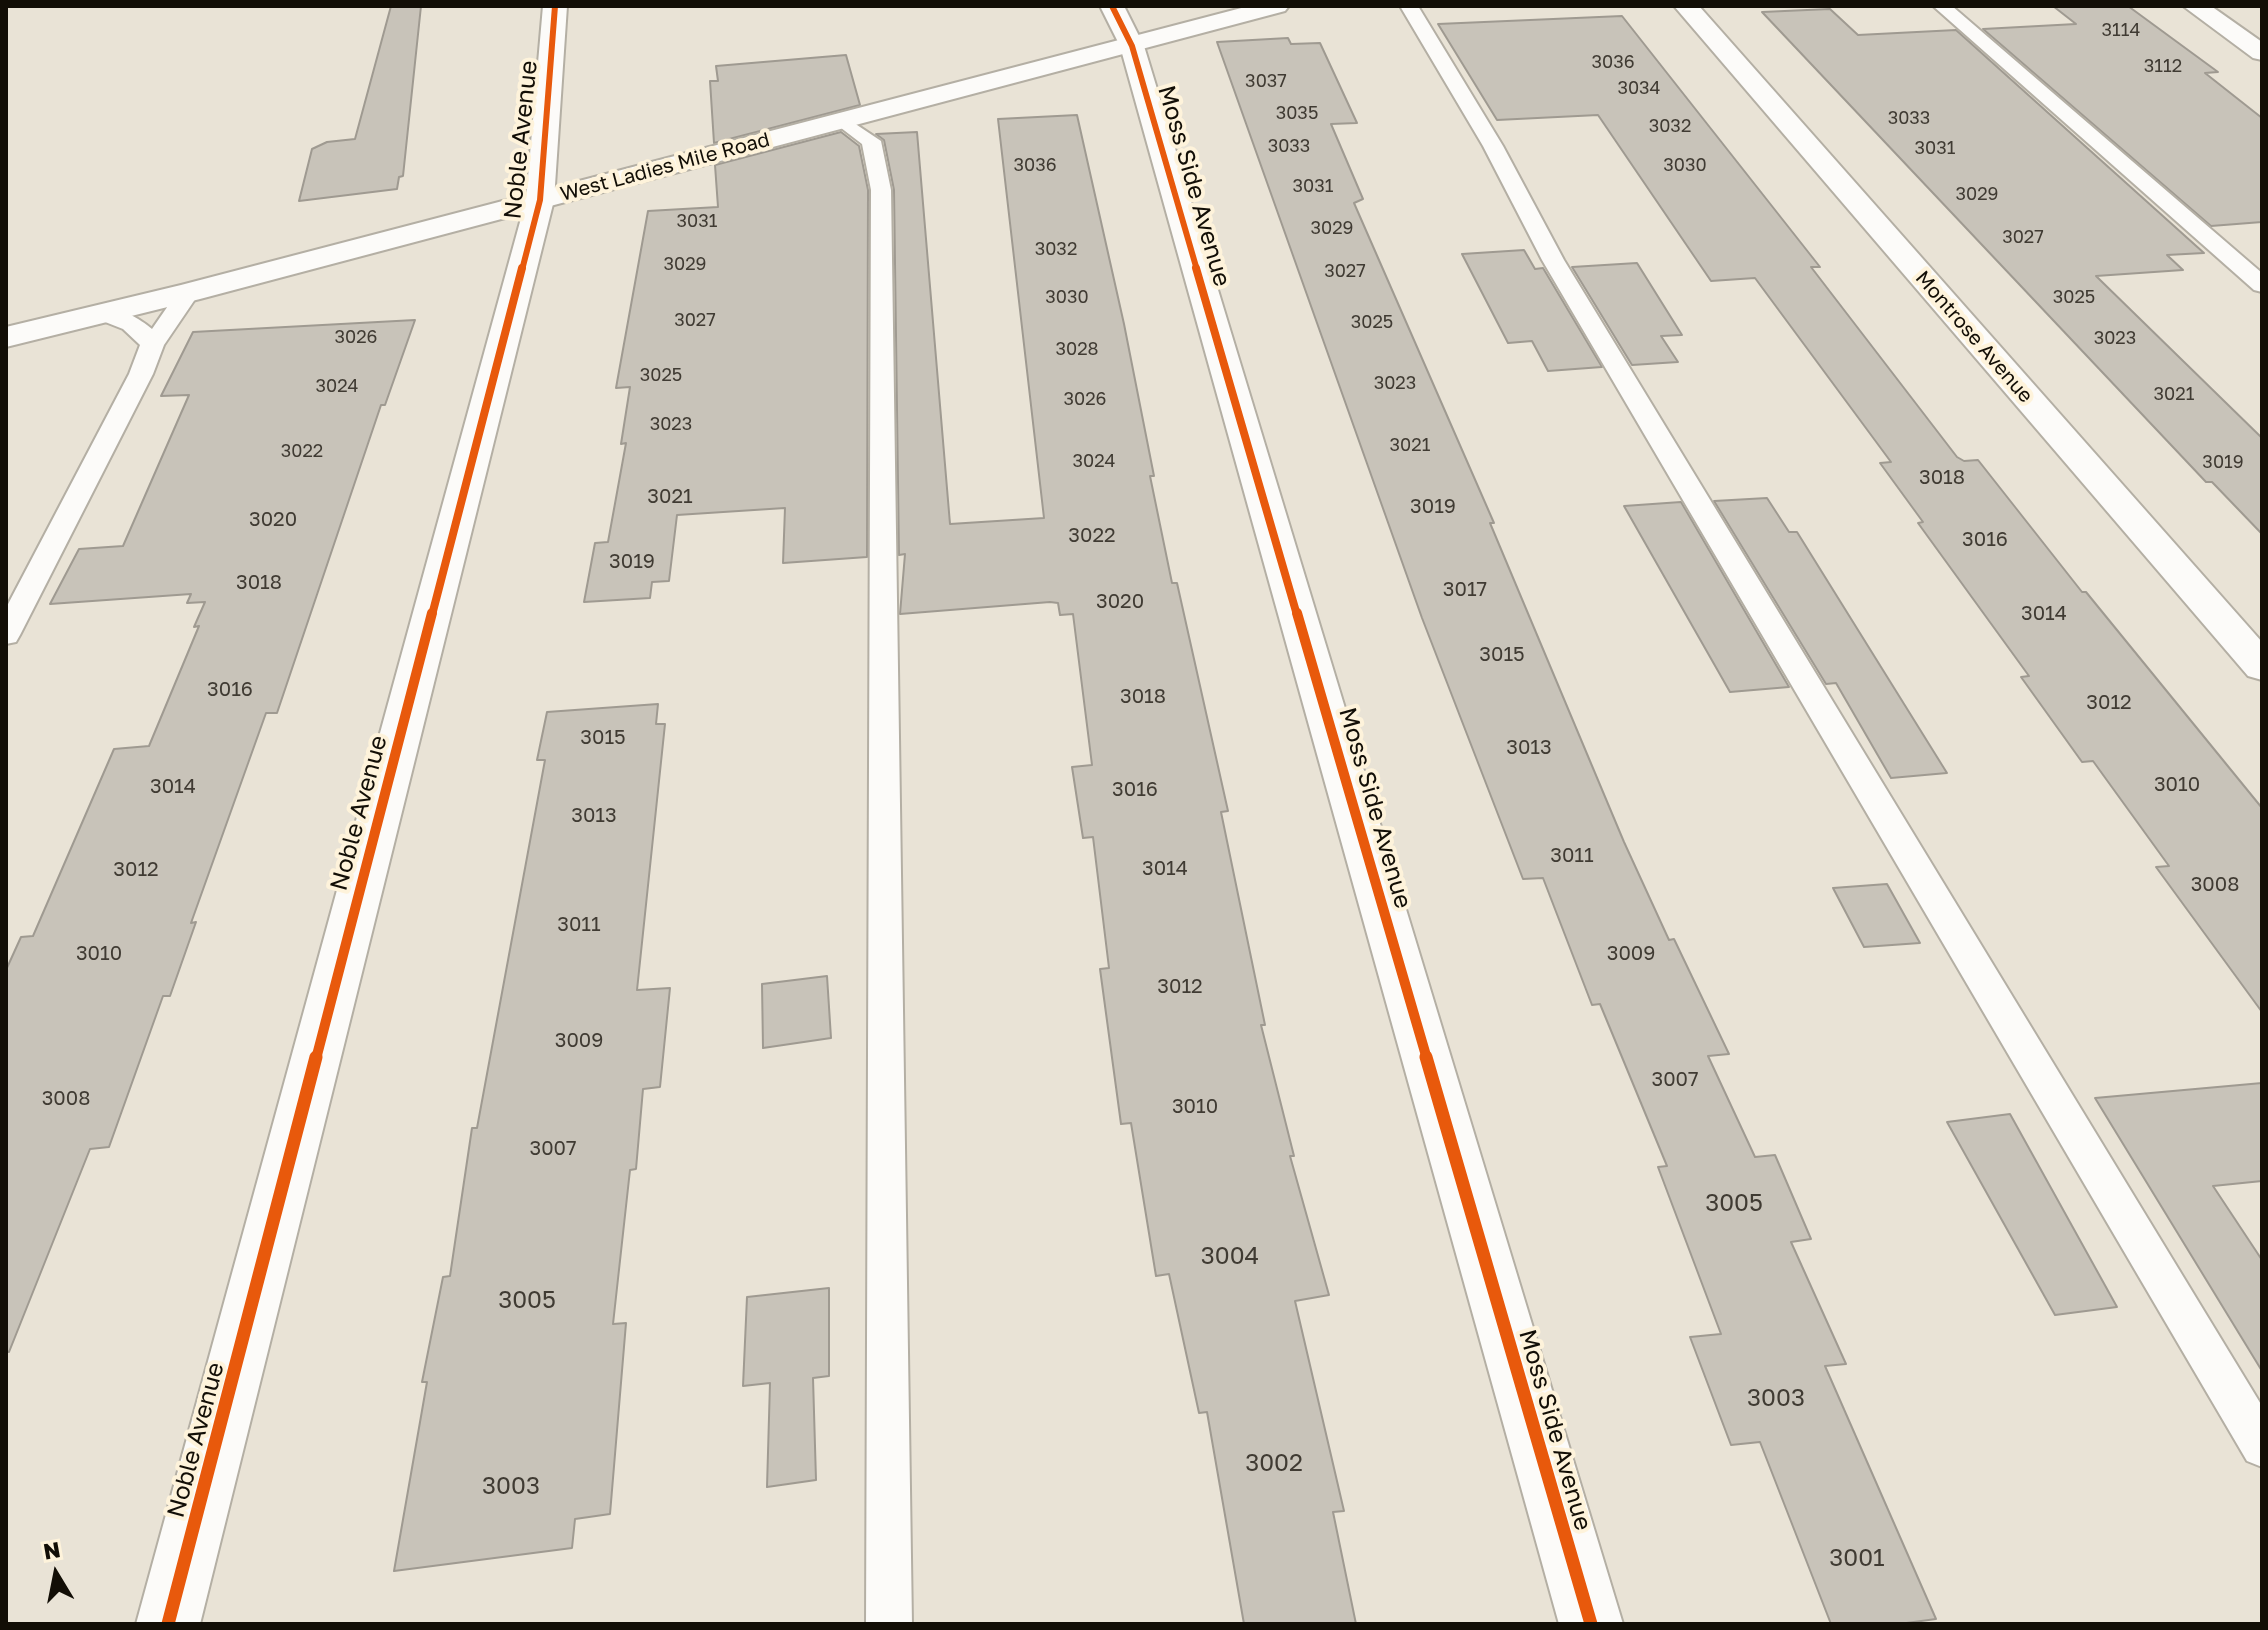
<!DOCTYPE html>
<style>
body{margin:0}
#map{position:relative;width:2268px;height:1630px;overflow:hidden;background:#e9e3d6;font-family:"Golos Text",sans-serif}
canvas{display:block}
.frame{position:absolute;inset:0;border:8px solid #120e06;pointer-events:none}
.north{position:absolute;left:16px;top:1534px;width:80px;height:80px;-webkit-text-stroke:6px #fef3db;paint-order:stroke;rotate:350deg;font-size:22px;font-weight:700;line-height:32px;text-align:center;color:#120e06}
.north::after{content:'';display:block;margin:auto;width:28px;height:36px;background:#120e06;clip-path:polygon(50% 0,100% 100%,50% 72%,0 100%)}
</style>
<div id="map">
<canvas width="2268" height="1630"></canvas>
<div class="frame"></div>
<div class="north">N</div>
</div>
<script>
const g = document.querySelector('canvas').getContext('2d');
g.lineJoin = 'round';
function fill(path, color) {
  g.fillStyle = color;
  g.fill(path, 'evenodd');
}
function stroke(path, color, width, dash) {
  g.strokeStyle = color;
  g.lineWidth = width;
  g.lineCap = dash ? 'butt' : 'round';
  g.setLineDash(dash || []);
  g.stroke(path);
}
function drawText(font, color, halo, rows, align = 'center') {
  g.font = font + ' "Golos Text",sans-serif';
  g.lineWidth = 8;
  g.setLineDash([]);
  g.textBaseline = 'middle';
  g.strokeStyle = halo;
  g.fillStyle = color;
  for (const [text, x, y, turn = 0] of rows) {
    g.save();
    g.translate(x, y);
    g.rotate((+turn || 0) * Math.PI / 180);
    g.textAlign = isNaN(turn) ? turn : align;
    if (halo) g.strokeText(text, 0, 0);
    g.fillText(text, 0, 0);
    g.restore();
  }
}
const building = new Path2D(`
 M 391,6 L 421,6 L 403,176 L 399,177 L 397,189 L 299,201 L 312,149 L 327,142 L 355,139 Z
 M 2053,6 L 2128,6 L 2218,72 L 2205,73 L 2262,118 L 2262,222 L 2211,226 L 1983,29 L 2076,24 Z
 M 1830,9 L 1858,35 L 1956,30 L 2204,253 L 2167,255 L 2183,270 L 2096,276 L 2262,438 L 2262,534 L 2212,482 L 2206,482 L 1762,12 Z
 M 1622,16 L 1820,267 L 1811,267 L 1957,457 L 1964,461 L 1978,460 L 2082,592 L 2086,592 L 2262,808 L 2262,1012 L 2156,867 L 2169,866 L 2093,761 L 2082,762 L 2021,677 L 2029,676 L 1918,523 L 1923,522 L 1880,463 L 1891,462 L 1755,278 L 1711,281 L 1598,115 L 1497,120 L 1438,24 Z
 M 1288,38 L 1291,44 L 1320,43 L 1357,123 L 1331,124 L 1363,199 L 1354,203 L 1494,523 L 1490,523 L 1624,842 L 1669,940 L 1674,939 L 1729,1054 L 1708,1056 L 1755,1157 L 1775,1155 L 1811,1239 L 1791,1242 L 1846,1364 L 1825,1366 L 1936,1619 L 1899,1624 L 1831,1624 L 1760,1442 L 1731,1445 L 1690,1337 L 1721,1334 L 1658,1167 L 1667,1166 L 1600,1004 L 1592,1005 L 1543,878 L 1523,879 L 1422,618 L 1217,42 Z
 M 846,55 L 860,105 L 714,143 L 710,81 L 718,81 L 716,66 Z
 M 1077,115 L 1124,324 L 1154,476 L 1150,476 L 1172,583 L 1177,583 L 1228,811 L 1221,812 L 1265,1025 L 1261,1025 L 1294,1156 L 1290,1156 L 1329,1295 L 1295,1301 L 1344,1511 L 1333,1512 L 1356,1624 L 1244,1624 L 1207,1412 L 1199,1413 L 1169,1274 L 1156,1276 L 1131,1123 L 1121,1124 L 1100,969 L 1109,968 L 1093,837 L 1083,838 L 1072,767 L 1092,765 L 1073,614 L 1060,615 L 1058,603 L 1050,602 L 900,614 L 905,554 L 899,555 L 894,190 L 884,140 L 876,134 L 917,132 L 950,524 L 1044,518 L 998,119 Z
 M 841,132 L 859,146 L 868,190 L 867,557 L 783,563 L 785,508 L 677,515 L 669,581 L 652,582 L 650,598 L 584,602 L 595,543 L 608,542 L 626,443 L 621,444 L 630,387 L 616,388 L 648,211 L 718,207 L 715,165 Z
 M 1524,250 L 1535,269 L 1543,268 L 1602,367 L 1548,371 L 1532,341 L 1508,343 L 1462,254 Z
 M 1637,263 L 1682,335 L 1661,336 L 1678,362 L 1632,365 L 1572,267 Z
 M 415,320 L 385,405 L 381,405 L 277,713 L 266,713 L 191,923 L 196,922 L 170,996 L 163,996 L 109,1147 L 90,1149 L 9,1352 L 6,1351 L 6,970 L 21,937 L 33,936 L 114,749 L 149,746 L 199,626 L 194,627 L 205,602 L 187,603 L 191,594 L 50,604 L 79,549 L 123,546 L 189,395 L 161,396 L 193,332 Z
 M 1767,498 L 1789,532 L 1797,532 L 1947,773 L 1891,778 L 1836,683 L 1826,684 L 1714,501 Z
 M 1681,502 L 1789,687 L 1730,692 L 1624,506 Z
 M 658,704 L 656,724 L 665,724 L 637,990 L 670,988 L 660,1087 L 643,1089 L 636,1169 L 630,1170 L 613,1324 L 626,1323 L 610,1514 L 575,1519 L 572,1548 L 394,1571 L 427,1382 L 422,1382 L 443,1277 L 450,1276 L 472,1128 L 477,1128 L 545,760 L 537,760 L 547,712 Z
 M 1887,884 L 1920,943 L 1864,947 L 1833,888 Z
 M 827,976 L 831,1038 L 763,1048 L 762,984 Z
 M 2262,1083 L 2262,1181 L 2213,1186 L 2262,1260 L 2262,1371 L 2095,1098 Z
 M 2010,1114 L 2117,1307 L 2055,1315 L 1947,1122 Z
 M 829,1288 L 829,1376 L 813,1378 L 816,1480 L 767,1487 L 770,1383 L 743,1386 L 747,1297 Z`);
fill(building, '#c8c3b9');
stroke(building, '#9f9a91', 2);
const service = new Path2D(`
 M 1400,6 L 1418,6 L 1503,146 L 1564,260 L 2262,1406 L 2262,1467 L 2247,1461 L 1542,260 L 1483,146 Z
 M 1933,6 L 1952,6 L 2262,273 L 2262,292 L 2254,290 Z
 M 842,115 L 881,141 L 891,190 L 912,1624 L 866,1624 L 871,190 L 862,144 L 832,121 Z
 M 189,285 L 200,292 L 164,345 L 153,374 L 20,635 L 16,642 L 6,644 L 6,608 L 129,374 L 140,345 L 123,329 L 95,318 L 92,313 L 95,308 C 114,304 138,317 152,329 L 181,287 Z`);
const minor = new Path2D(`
 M 543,6 L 567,6 L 554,200 L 200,1624 L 136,1624 L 526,200 Z
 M 1100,6 L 1124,6 L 1144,46 L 1623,1624 L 1559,1624 L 1120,46 Z
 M 1674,6 L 1699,6 L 2262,642 L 2262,680 L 2248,676 Z
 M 2183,6 L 2211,6 L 2262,42 L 2262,60 L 2253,58 Z`);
const tertiary = new Path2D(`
 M 1249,6 L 1289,6 L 1285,11 L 200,299 L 6,347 L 6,327 L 181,285 Z`);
stroke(service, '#b4afa4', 4);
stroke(minor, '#b4afa4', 4);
stroke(tertiary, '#b4afa4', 4);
fill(service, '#fcfbf9');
fill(minor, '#fcfbf9');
fill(tertiary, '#fcfbf9');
stroke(new Path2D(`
 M 1112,6 L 1132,46 L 1197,270
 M 522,270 L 540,200 L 555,6`), '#e8590c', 6);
stroke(new Path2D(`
 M 1196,268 L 1297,615
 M 432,615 L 522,268`), '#e8590c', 8);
stroke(new Path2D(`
 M 1297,613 L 1427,1059
 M 316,1059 L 432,613`), '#e8590c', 10);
stroke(new Path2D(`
 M 1426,1057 L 1591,1624
 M 168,1624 L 316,1057`), '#e8590c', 13);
drawText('18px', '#403b33', null, [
 ["3114",2121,30],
 ["3036",1613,62],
 ["3112",2163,66],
 ["3037",1266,81],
 ["3034",1639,88],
 ["3035",1297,113],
 ["3033",1909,118],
 ["3032",1670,126],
 ["3033",1289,146],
 ["3031",1935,148],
 ["3036",1035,165],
 ["3030",1685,165],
 ["3031",1313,186],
 ["3029",1977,194],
 ["3031",697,221],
 ["3029",1332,228],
 ["3027",2023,237],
 ["3032",1056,249],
 ["3029",685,264],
 ["3027",1345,271],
 ["3030",1067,297],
 ["3025",2074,297],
 ["3027",695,320],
 ["3025",1372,322],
 ["3026",356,337],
 ["3023",2115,338],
 ["3028",1077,349],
 ["3025",661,375],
 ["3023",1395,383],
 ["3024",337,386],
 ["3021",2174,394],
 ["3026",1085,399],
 ["3023",671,424],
 ["3021",1410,445],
 ["3022",302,451],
 ["3024",1094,461],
 ["3019",2223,462]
]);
drawText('20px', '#120e06', '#fef3db', [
 ["West Ladies Mile Road",665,167,-15],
 ["Montrose Avenue",1974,337,49]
]);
drawText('20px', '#403b33', null, [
 ["3018",1942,478],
 ["3021",670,497],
 ["3019",1433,507],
 ["3020",273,520],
 ["3022",1092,536],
 ["3016",1985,540],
 ["3019",632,562],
 ["3018",259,583],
 ["3017",1465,590],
 ["3020",1120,602],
 ["3014",2044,614],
 ["3015",1502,655],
 ["3016",230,690],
 ["3018",1143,697],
 ["3012",2109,703],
 ["3015",603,738],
 ["3013",1529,748],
 ["3010",2177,785],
 ["3014",173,787],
 ["3016",1135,790],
 ["3013",594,816],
 ["3011",1572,856],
 ["3014",1165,869],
 ["3012",136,870],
 ["3008",2215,885],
 ["3011",579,925],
 ["3010",99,954],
 ["3009",1631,954],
 ["3012",1180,987],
 ["3009",579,1041],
 ["3007",1675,1080],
 ["3008",66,1099],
 ["3010",1195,1107],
 ["3007",553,1149]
]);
drawText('24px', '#120e06', '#fef3db', [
 ["Noble Avenue",521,140,-84],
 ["Moss Side Avenue",1194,186,74],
 ["Moss Side Avenue",1375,808,74],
 ["Noble Avenue",359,813,-75],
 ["Moss Side Avenue",1555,1430,74],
 ["Noble Avenue",196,1440,-75]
]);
drawText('24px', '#403b33', null, [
 ["3005",1734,1203],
 ["3004",1230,1256],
 ["3005",527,1300],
 ["3003",1776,1398],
 ["3002",1274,1463],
 ["3003",511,1486],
 ["3001",1857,1558]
]);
</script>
